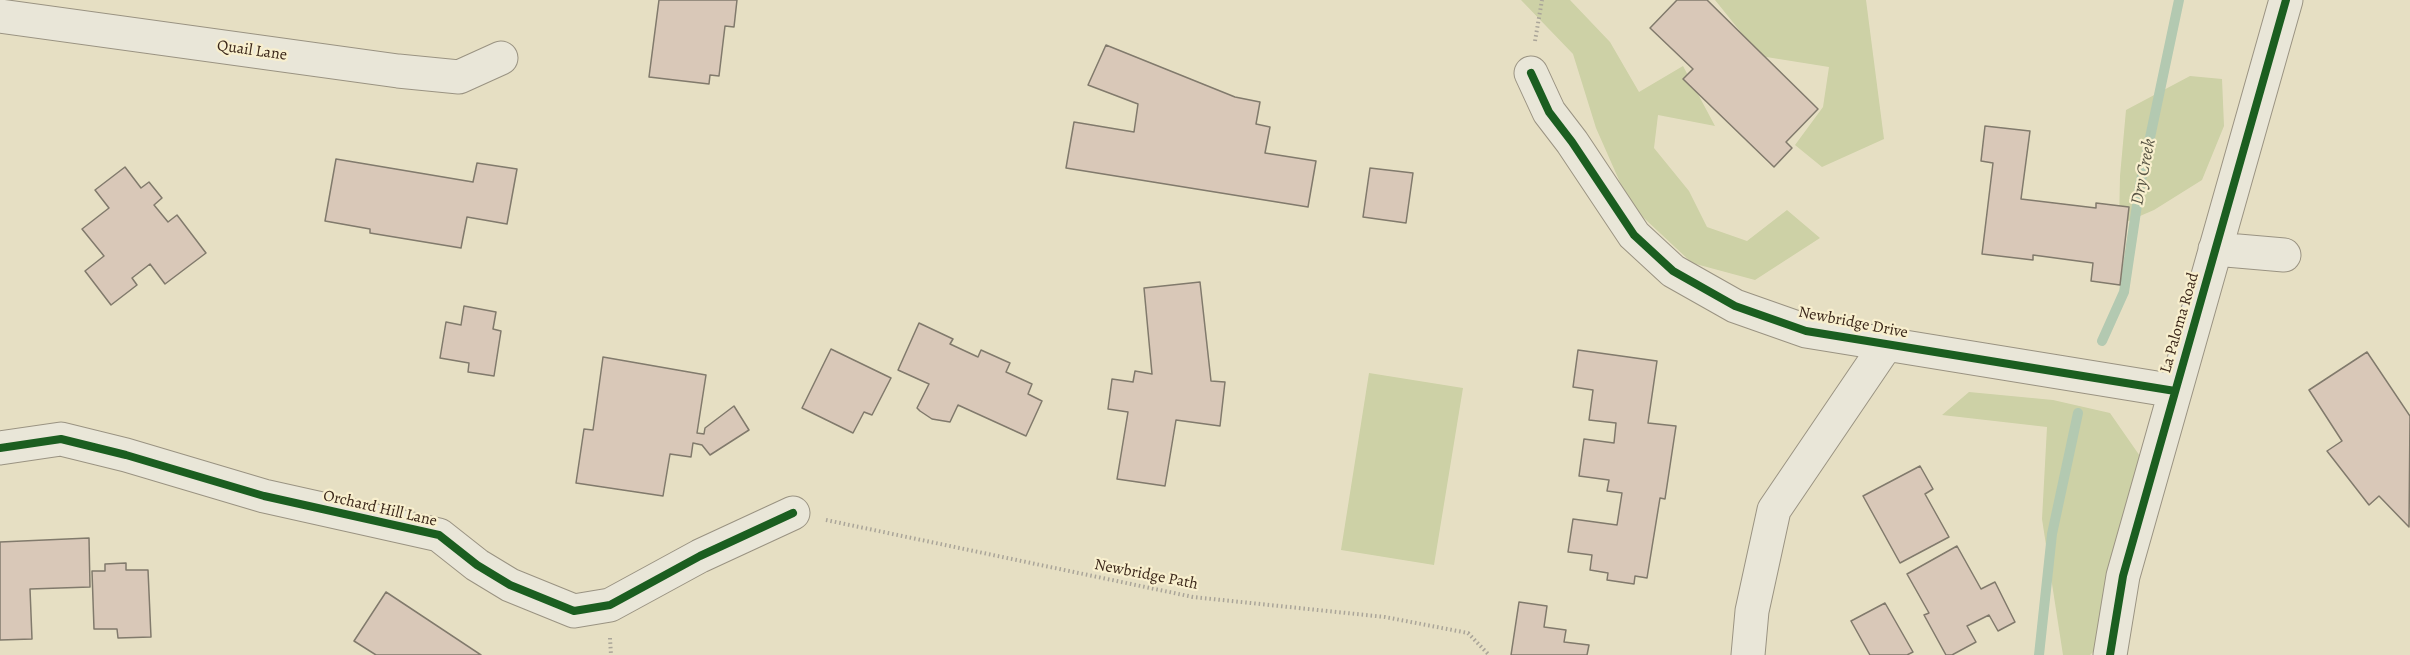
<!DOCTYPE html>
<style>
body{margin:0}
canvas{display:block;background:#e6dfc3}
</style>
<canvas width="2410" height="655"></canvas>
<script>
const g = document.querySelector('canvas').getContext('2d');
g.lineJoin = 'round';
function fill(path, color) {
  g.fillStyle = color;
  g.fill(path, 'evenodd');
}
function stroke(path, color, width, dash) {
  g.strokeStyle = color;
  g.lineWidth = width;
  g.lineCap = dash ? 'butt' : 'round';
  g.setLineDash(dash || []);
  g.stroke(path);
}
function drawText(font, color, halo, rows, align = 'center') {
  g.font = font + ' Alegreya,serif';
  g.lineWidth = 4.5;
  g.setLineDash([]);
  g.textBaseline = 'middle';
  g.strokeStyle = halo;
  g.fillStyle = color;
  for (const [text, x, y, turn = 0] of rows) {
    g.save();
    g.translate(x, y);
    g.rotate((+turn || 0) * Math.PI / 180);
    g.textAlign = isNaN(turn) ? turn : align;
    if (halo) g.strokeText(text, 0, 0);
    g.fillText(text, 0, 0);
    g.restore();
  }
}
fill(new Path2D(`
 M 1521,0 L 1570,0 L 1610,42 L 1639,92 L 1683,66 L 1715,126 L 1658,115 L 1654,148 L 1689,191 L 1707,227 L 1747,241 L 1787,210 L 1820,238 L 1755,280 L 1692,263 L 1630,205 L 1596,128 L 1573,54 Z
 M 1715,0 L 1866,0 L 1884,139 L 1822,167 L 1795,145 L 1823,107 L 1829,67 L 1760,56 Z
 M 2190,76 L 2222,79 L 2224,126 L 2202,180 L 2154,210 L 2119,225 L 2120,176 L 2126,110 Z
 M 1369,373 L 1463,388 L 1434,565 L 1341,550 Z
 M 1969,392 L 2053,400 L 2110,413 L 2142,459 L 2113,633 L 2090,655 L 2063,655 L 2042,519 L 2047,427 L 1942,415 Z`), '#cdd1a6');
stroke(new Path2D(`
 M 2102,341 L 2124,292 L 2140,185 L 2179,0
 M 2039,655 L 2052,534 L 2078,413`), '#b3c9b1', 10);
const building = new Path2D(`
 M 659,0 L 737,0 L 734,27 L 725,26 L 719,76 L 710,75 L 709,84 L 649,77 Z
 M 1677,0 L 1707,0 L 1818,109 L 1786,142 L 1792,148 L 1774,167 L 1683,79 L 1693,69 L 1650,28 Z
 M 1106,45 L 1235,97 L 1260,102 L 1256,124 L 1270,127 L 1265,153 L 1316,161 L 1308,207 L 1066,168 L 1074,122 L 1134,132 L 1138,104 L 1088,85 Z
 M 1985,126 L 2030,131 L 2021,199 L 2096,208 L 2096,203 L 2129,207 L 2120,285 L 2091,281 L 2093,263 L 2033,255 L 2033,260 L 1982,254 L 1993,163 L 1981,161 Z
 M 336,159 L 473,182 L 477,163 L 517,169 L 507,224 L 467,217 L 461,248 L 370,233 L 370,229 L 325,221 Z
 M 125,167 L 141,188 L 149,182 L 162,198 L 154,205 L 168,222 L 177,215 L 206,253 L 165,284 L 150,264 L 132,278 L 137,285 L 111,305 L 85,271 L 104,256 L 82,229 L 109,208 L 95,190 Z
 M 1370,168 L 1413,173 L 1406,223 L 1363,217 Z
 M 1200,282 L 1211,381 L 1225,382 L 1220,426 L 1176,420 L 1165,486 L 1117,479 L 1128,412 L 1108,409 L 1112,379 L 1133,382 L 1135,371 L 1152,374 L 1144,288 Z
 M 464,306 L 496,312 L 493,329 L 501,331 L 494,376 L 468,372 L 469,363 L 440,358 L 446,322 L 461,325 Z
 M 919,323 L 953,339 L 950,344 L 978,357 L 981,350 L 1010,363 L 1006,372 L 1032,384 L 1028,394 L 1042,401 L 1026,436 L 958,405 L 950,422 L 932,419 L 920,411 L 917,408 L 929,384 L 898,370 Z
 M 831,349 L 891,378 L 872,415 L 864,412 L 853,433 L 802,408 Z
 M 1578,350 L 1657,361 L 1648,423 L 1676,426 L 1665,499 L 1660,498 L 1647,578 L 1635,576 L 1634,584 L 1607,580 L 1608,573 L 1590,570 L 1592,555 L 1568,552 L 1573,519 L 1617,525 L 1622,493 L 1607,491 L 1609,480 L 1579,476 L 1584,439 L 1614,443 L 1616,423 L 1589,420 L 1593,390 L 1573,387 Z
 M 2367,352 L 2410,416 L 2409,527 L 2379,496 L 2369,505 L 2327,451 L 2342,441 L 2309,390 Z
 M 603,357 L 706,375 L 697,433 L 704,434 L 705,428 L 734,406 L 749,430 L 710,455 L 702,445 L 693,443 L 691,457 L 670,454 L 663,496 L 576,483 L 584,429 L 593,430 Z
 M 1920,466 L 1933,489 L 1925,494 L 1949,537 L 1900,563 L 1863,496 Z
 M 89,538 L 90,587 L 30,589 L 32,639 L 0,640 L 0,542 Z
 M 1957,546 L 1981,589 L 1995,582 L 2015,622 L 1998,631 L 1989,615 L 1967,626 L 1976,642 L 1952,655 L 1946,655 L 1924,615 L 1929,613 L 1907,574 Z
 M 126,563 L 126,570 L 148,570 L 151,637 L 118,638 L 117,629 L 94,629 L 92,571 L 105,571 L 105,564 Z
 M 386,592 L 481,655 L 376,655 L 354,641 Z
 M 1519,602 L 1547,606 L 1544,627 L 1566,630 L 1564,642 L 1589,645 L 1587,655 L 1511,655 Z
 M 1885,603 L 1913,652 L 1907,655 L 1870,655 L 1851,621 Z`);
fill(building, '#d9c8b8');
stroke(building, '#817a6c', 1.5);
const minor = new Path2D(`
 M 0,16 L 398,71 L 459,77 L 501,58
 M 1531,73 L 1549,112 L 1572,142 L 1634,235 L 1673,271 L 1735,306 L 1806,331 L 2175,391
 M 2215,249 L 2284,255
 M 0,448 L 61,439 L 126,455 L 264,496 L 439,535 L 477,565 L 510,585 L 574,611 L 610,605 L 700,556 L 793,513
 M 1748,655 L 1752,611 L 1774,510 L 1886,345
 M 2110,655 L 2123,576 L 2286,0`);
stroke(minor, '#9a9382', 35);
stroke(new Path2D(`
 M 1535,41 L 1542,0
 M 826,520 L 1193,597 L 1385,617 L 1468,633 L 1489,655
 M 610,638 L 611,655`), '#aaa599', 4, [1.5, 3]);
stroke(minor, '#e9e6d8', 33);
stroke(new Path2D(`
 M 1531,73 L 1549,112 L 1572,142 L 1634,235 L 1673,271 L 1735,306 L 1806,331 L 2175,391
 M 0,448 L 61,439 L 126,455 L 264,496 L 439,535 L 477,565 L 510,585 L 574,611 L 610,605 L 700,556 L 793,513
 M 2110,655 L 2123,576 L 2286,0`), '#1b5e20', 8);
drawText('16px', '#3a2619', '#f8efce', [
 ["Quail Lane",252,51,8],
 ["Newbridge Drive",1853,323,11],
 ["La Paloma Road",2180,323,-74],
 ["Orchard Hill Lane",380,509,13],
 ["Newbridge Path",1146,575,11]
]);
drawText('italic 18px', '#585444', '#f8efce', [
 ["Dry Creek",2144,172,-79]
]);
</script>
